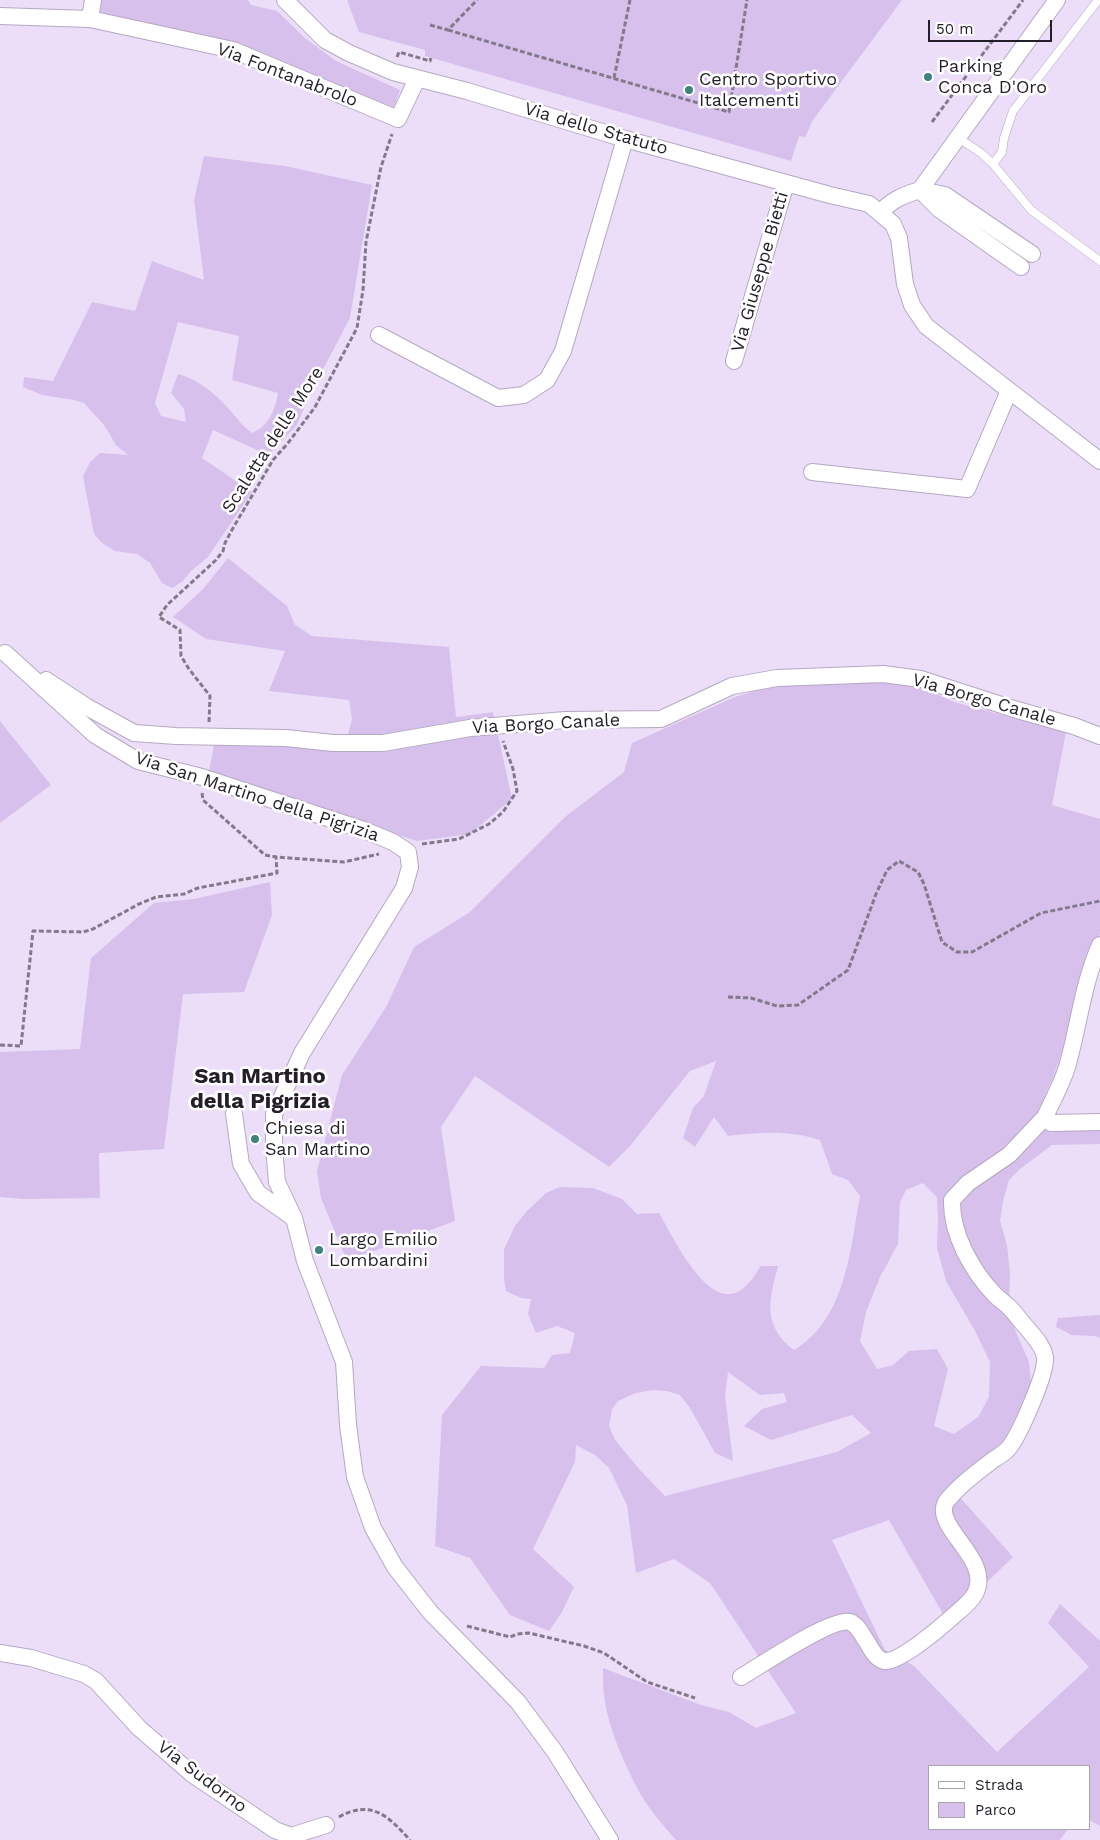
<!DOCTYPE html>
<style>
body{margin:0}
#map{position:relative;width:1100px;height:1840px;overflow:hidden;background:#ecdef9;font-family:"Work Sans",sans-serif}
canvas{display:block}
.legend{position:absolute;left:928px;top:1765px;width:162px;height:65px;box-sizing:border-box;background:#fff;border:1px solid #a7a5a9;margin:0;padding:6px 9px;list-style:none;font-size:15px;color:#231e27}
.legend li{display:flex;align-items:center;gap:10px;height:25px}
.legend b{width:25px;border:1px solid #a7a5a9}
.scale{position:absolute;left:928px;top:20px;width:124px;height:22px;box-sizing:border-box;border:2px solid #231e27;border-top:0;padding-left:6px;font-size:15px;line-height:18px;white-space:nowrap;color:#231e27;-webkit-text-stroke:4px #fff;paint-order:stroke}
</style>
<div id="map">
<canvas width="1100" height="1840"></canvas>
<ul class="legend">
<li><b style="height:6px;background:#fff"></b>Strada</li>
<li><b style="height:14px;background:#d7c0ec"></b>Parco</li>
</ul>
<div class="scale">50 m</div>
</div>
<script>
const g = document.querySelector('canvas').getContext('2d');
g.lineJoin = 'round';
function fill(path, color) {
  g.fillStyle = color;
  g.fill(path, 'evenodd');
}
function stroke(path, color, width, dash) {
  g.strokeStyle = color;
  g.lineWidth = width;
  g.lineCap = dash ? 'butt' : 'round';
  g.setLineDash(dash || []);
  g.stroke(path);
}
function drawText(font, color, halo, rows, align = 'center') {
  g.font = font + ' "Work Sans",sans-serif';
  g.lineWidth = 5;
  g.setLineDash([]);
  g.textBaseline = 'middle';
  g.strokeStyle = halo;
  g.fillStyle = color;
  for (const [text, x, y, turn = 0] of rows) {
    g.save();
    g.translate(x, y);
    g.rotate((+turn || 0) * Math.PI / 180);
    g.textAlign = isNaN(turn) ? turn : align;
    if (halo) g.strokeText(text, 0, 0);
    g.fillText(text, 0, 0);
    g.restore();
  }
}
fill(new Path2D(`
 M 99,0 L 248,0 L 251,5 L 277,11 L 306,39 L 336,61 L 400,90 L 394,107 L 389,108 L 265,60 L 100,17 L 97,11 Z
 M 347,0 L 902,0 L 813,120 L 805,137 L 799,136 L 791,161 L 425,56 L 425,50 L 359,32 Z
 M 204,156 L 285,166 L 372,185 L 350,318 L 308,398 L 297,425 L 268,455 L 213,430 L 202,458 L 252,492 L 208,557 L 190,572 L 183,581 L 172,588 L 162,583 L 150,563 L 137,554 L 115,551 L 102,543 L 94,534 L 83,476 L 90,462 L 100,453 L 128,455 L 116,445 L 104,425 L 84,403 L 74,400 L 42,395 L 23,387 L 24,377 L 53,381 L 92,302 L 135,311 L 152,261 L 204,280 L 194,200 ZM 178,322 L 239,336 L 232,380 L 278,393 C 275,410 269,426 252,433 C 245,428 241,423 235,416 C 220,398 201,380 178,374 L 171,393 L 184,409 L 186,422 L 161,416 L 155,403 Z
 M 228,558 L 287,606 L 295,625 L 312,636 L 449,647 L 456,717 L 493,712 L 512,799 L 470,834 L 417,841 L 255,789 L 209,771 L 215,740 L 345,747 L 352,719 L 349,700 L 269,691 L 285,651 L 206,639 L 173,617 L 204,588 Z
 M 862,678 L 916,685 L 954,702 L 1066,732 L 1052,805 L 1100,819 L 1100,934 L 1091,951 L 1072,1022 L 1054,1075 L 1036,1116 L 1100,1124 L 1100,1144 L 1052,1145 L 1020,1169 L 1009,1180 L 1003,1201 L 1000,1221 L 1007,1245 L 1010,1274 L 1009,1316 L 1029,1362 L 1032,1393 L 998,1455 L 958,1495 L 1013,1557 L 947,1621 L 889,1520 L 832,1540 L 885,1650 L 914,1666 L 997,1752 L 1089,1667 L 1048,1623 L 1060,1604 L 1100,1641 L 1100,1826 L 1089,1820 L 1089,1766 L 929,1766 L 929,1829 L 1068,1829 L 1060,1840 L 676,1840 C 664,1826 650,1811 641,1795 C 626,1768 610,1732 605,1702 C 603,1691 603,1679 603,1668 L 701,1705 L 729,1712 L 756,1728 L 796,1713 L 710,1583 L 674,1559 L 636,1573 L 627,1505 L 609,1468 L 595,1455 L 576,1445 L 575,1462 L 533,1549 L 574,1587 L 562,1612 L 549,1631 L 510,1615 L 470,1558 L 435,1546 L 442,1415 L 481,1366 L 544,1368 L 552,1355 L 570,1353 L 575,1333 L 557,1326 L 536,1333 L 528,1314 L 531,1299 L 521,1298 L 506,1291 L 504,1279 L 504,1249 L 515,1226 L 526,1212 L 546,1193 L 560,1187 L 593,1188 L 622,1199 L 637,1214 L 659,1213 C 671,1233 704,1304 735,1293 C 747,1289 754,1276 761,1266 L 778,1266 C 769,1300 762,1326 794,1350 C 846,1319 850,1250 860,1196 L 848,1180 L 832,1174 L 820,1140 C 790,1130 759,1132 728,1136 L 714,1117 L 695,1147 L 683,1138 L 693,1108 L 704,1096 L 716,1061 L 690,1071 L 630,1146 L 609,1167 L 475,1076 L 441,1127 L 455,1221 L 347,1261 L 321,1198 L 317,1171 L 342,1075 L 386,1007 L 414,947 L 470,912 L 565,817 L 624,772 L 632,743 L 735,697 L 786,681 ZM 923,1183 L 937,1197 L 938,1217 L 937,1248 L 946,1281 L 975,1331 L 990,1362 L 989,1397 L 978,1417 L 954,1434 L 934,1426 L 948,1369 L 937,1349 L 909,1351 L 893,1365 L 877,1369 L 860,1341 L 866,1312 L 880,1277 L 898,1244 L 900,1202 L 906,1190 ZM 728,1372 L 760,1395 L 784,1393 L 787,1402 L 762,1409 L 744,1426 L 771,1440 L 852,1415 L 871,1433 L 837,1452 L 665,1496 L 640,1470 L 615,1440 L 609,1426 L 612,1409 L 618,1401 L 636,1393 L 653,1390 L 667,1391 L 680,1395 L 690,1408 L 715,1453 L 733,1461 L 725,1396 Z
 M 0,721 L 51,785 L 0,823 Z
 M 270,882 L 272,915 L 244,992 L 183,994 L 164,1149 L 99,1153 L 100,1198 L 23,1199 L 0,1197 L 0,1052 L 80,1049 L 91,958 L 154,903 L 194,899 Z
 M 1100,1315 L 1100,1338 L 1095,1336 L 1072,1335 L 1056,1327 L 1058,1318 Z`), '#d7c0ec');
const service = new Path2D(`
 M 1098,0 L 1013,111 L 1004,138 L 1002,152 L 993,164 L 1031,210 L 1100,261
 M 957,137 L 981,153 L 993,164`);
const minor = new Path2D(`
 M 93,0 L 90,19 L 233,50 L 398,119 L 417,79
 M 285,0 L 325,40 L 349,53 L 393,72 L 467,91 L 625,139 L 830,195 L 869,204 L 893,224 L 899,238 L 905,284 L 912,305 L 926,326 L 1100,461
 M 0,16 L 90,19
 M 880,213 C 891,200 904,195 920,190 L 1057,0
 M 1021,267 L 940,210 L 920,190 L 945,195 L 1032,254
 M 379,335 L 498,398 L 524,395 L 547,380 L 563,351 L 625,139
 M 734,361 L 786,183
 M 812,472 L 967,489 L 1009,391
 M 5,653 L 95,735 L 138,761 L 202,777 L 364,830 L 393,842 L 408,852 L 410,867 L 404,888 L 302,1053 L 274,1114 L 274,1147 L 277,1182 L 294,1218 L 305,1261 L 344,1362 L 348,1425 L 355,1477 L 373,1528 L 395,1567 L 430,1612 L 518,1702 L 555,1752 L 610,1840
 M 46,680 L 87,707 L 134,733 L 176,736 L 286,738 L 333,743 L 383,743 L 470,728 L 565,720 L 661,719 L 732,686 L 777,678 L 883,674 L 921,679 L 1014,709 L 1074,726 L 1100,736
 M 1100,945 C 1082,986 1079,1026 1067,1067 C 1062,1084 1052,1101 1045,1117 L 1051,1123 L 1100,1122
 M 234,1114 L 241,1164 L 258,1193 L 292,1217
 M 0,1653 L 31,1658 L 84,1674 L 96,1681 L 139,1728 L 192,1774 L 275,1830 L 291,1836 L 326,1825
 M 741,1677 C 760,1666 832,1617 850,1622 C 858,1625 862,1635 867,1642 C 871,1649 876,1659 884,1661 C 899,1663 940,1628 951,1618 C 959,1611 970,1603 975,1594 C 993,1560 935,1529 945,1504 C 946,1501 950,1497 952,1495 C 963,1482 979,1471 993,1460 C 998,1457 1004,1453 1008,1449 C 1019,1436 1047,1373 1045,1357 C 1043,1345 1034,1337 1027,1328 C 1021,1322 1016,1314 1010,1308 C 1005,1303 1000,1300 995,1295 C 972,1271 951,1234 952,1200 L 968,1183 L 1009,1155 L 1045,1117`);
stroke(service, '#b5a8c2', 9);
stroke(minor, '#b5a8c2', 18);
stroke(new Path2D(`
 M 430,25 L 448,30 L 477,0
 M 448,30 L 729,112 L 747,0
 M 397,57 L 399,52 L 430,61 L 431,58
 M 614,78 L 630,0
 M 932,122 L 1023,0
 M 209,722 L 210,696 L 189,669 L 181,656 L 180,630 L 159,617 L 167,605 L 216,560 L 223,551 L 225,543 L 233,528 L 273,460 L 288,443 L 315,407 L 357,328 L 363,290 L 366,242 L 381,167 L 392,134
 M 202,793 L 203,800 L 265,855 L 276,857 L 344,862 L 379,854
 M 422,844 L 459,839 L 489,824 L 503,812 L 517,791 L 513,769 L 503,741
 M 728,997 L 751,998 L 777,1006 L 798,1005 L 848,970 L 876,894 L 887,870 L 899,861 L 918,872 L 924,884 L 942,942 L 957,952 L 972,952 L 1041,913 L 1100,901
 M 0,1045 L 21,1046 L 33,931 L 83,932 L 93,929 L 139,904 L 156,897 L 184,894 L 198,888 L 277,873 L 276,857
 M 467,1626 L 510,1637 L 517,1634 L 529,1633 L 584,1646 L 604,1653 L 647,1682 L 695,1698
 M 339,1817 C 372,1799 388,1816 410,1840`), '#82798a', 3, [5, 2.5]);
stroke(service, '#fff', 8);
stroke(minor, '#fff', 16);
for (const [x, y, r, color] of [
 [928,77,5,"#3d847e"],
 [689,90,5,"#3d847e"],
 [255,1139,5,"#3d847e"],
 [319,1250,5,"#3d847e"]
]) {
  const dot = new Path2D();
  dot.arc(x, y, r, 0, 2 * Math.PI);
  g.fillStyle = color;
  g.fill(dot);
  stroke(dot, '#fff', 2);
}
drawText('18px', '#231e27', '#fff', [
 ["Parking",938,67],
 ["Conca D'Oro",938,88],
 ["Centro Sportivo",699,80],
 ["Italcementi",699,101],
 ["Chiesa di",265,1129],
 ["San Martino",265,1150],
 ["Largo Emilio",329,1240],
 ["Lombardini",329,1261]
], 'left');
drawText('18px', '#231e27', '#fff', [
 ["Via Fontanabrolo",287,75,21],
 ["Via dello Statuto",596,129,16],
 ["Via Giuseppe Bietti",760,272,-74],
 ["Scaletta delle More",273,440,-57],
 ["Via Borgo Canale",984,700,16],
 ["Via Borgo Canale",546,724,-3],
 ["Via San Martino della Pigrizia",257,797,18],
 ["Via Sudorno",202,1777,37]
]);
drawText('bold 22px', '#231e27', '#fff', [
 ["San Martino",260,1077],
 ["della Pigrizia",260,1102]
]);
</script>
